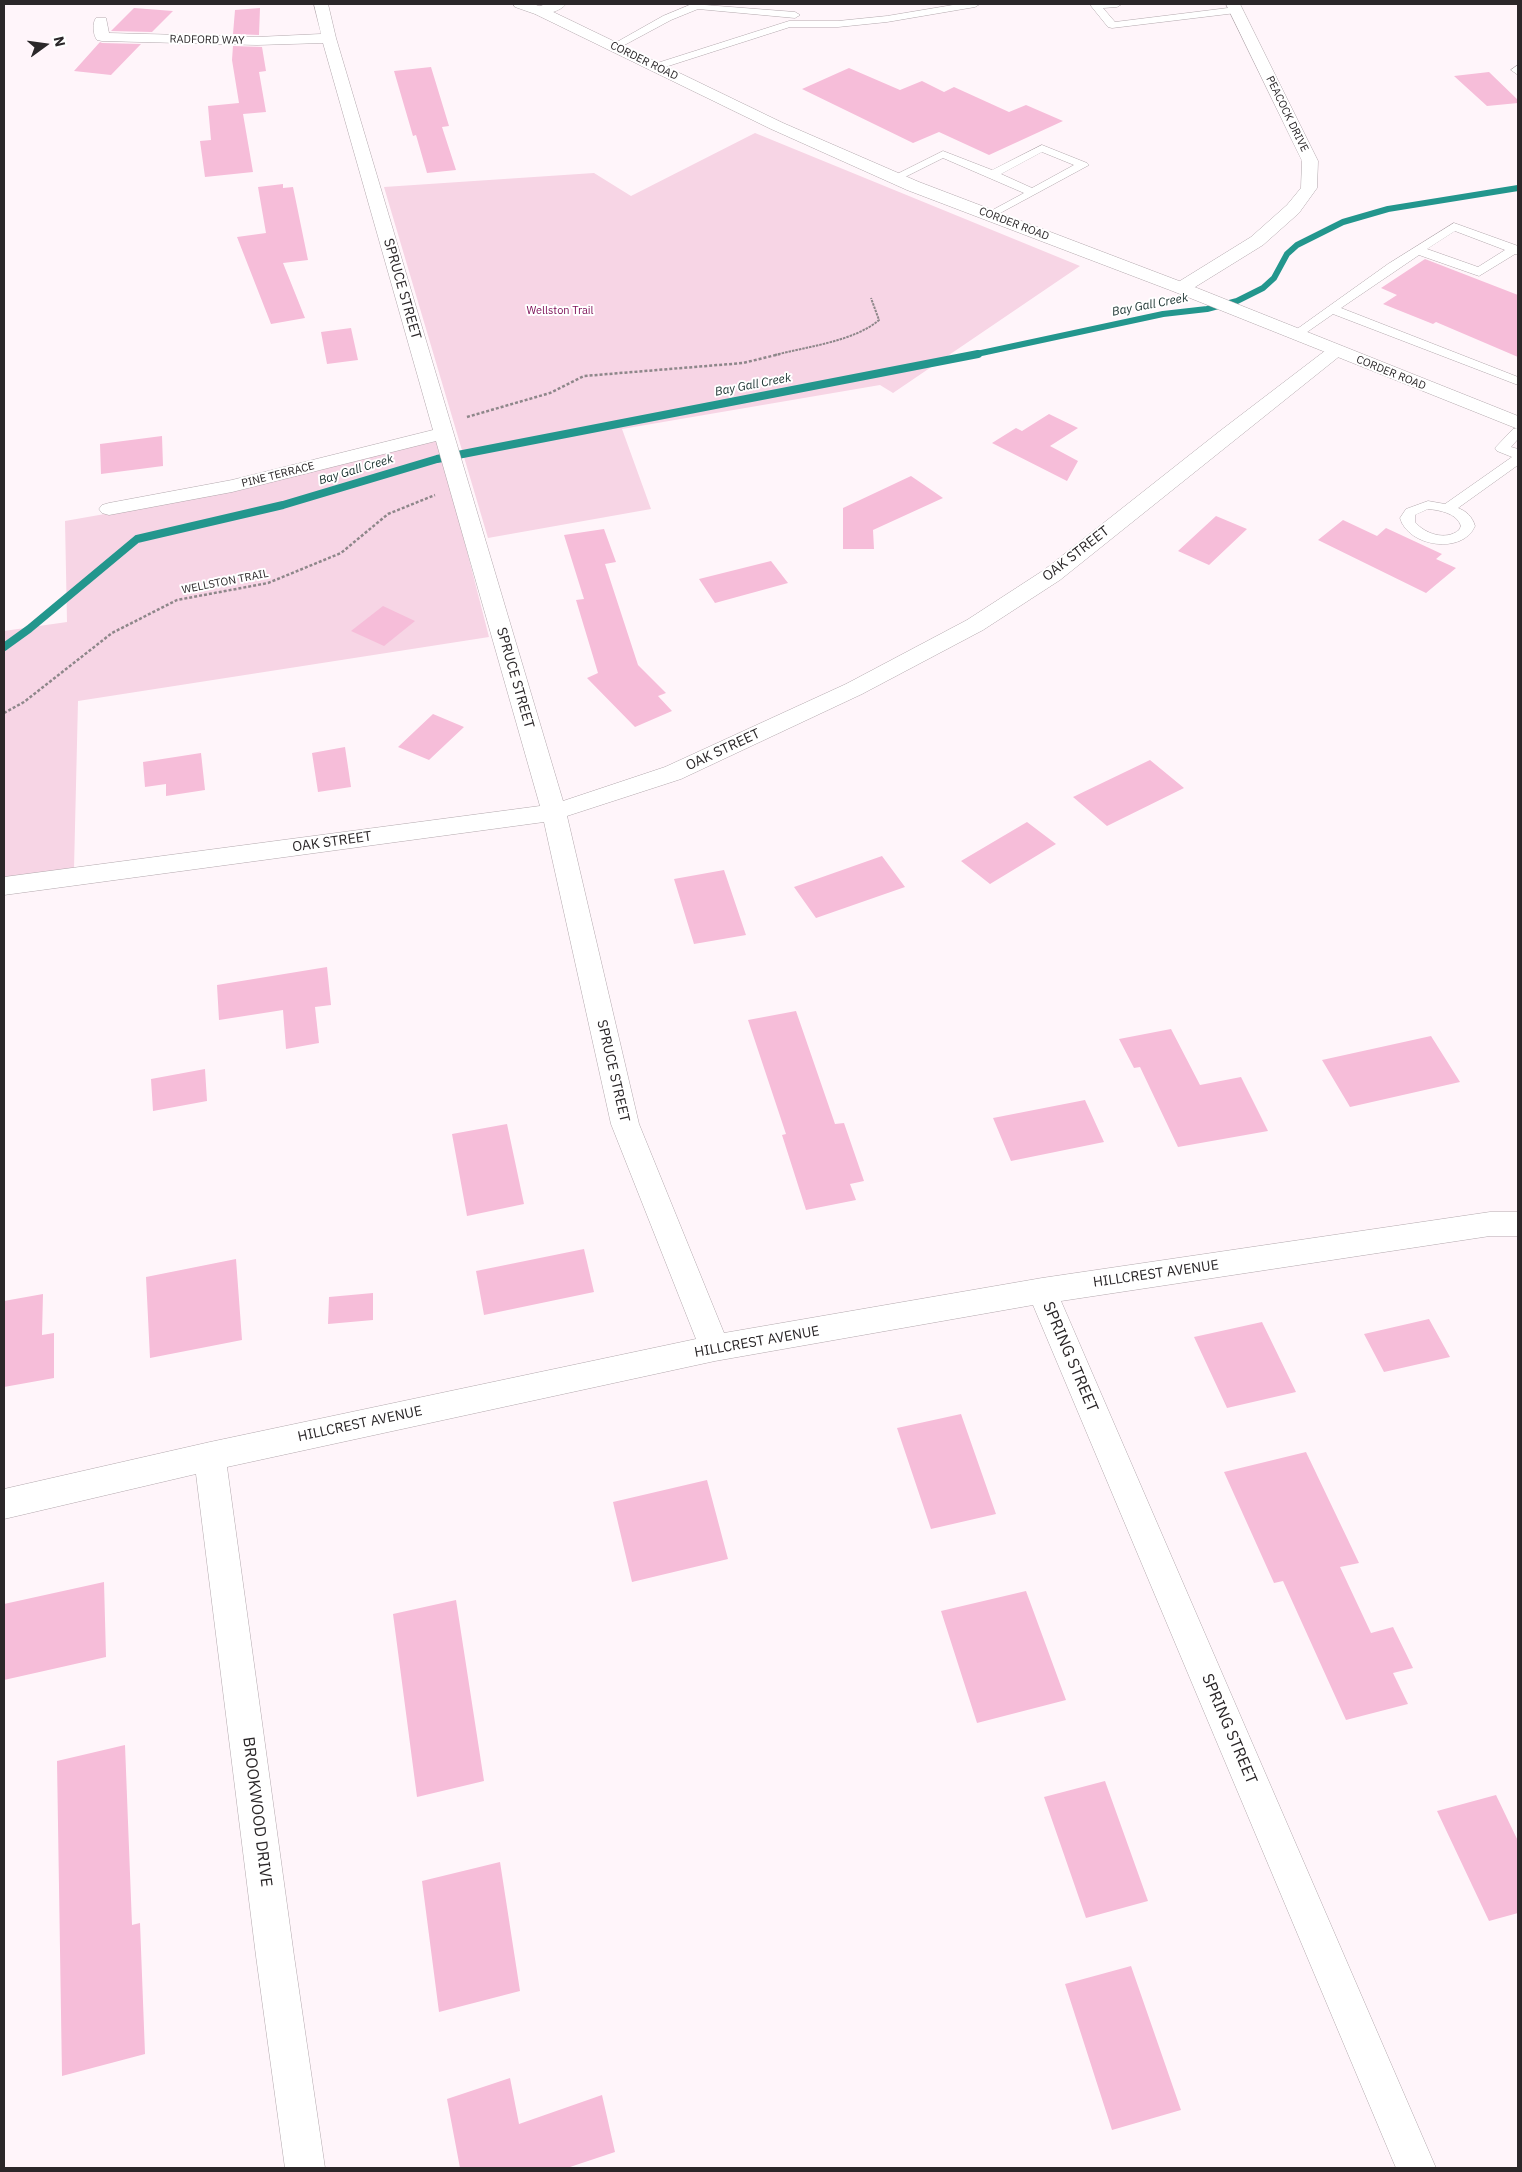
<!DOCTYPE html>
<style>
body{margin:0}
#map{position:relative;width:1522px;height:2172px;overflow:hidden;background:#fff5fa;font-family:"IBM Plex Sans",sans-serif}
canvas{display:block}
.frame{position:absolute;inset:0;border:5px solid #2b2729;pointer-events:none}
.north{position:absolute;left:20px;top:20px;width:50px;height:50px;-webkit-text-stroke:4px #fff;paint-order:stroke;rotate:76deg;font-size:14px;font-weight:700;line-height:20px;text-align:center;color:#2b2729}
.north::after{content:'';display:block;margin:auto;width:18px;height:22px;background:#2b2729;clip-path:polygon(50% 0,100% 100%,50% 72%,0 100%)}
</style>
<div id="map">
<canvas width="1522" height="2172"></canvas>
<div class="frame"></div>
<div class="north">N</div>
</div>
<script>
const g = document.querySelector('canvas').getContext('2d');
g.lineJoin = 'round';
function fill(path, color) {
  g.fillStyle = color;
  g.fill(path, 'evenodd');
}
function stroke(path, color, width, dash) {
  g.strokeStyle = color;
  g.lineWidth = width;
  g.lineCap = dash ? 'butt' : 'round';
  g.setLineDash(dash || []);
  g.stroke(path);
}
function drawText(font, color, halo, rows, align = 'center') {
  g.font = font + ' "IBM Plex Sans",sans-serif';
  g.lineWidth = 4;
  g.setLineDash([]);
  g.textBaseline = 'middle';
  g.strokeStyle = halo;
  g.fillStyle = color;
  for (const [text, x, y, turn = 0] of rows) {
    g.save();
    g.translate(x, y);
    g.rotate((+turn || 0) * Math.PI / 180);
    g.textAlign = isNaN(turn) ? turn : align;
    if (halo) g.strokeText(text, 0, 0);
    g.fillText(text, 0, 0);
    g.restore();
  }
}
fill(new Path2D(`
 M 755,133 L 1080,266 L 893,393 L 880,385 L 622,429 L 651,509 L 488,538 L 384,187 L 594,173 L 631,196 Z
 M 438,438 L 489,637 L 78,701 L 74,869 L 4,878 L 4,631 L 67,622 L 65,521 L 241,490 Z`), '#f7d5e5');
stroke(new Path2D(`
 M 972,355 L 1163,314 L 1207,309 L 1237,301 L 1263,288 L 1274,278 L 1287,254 L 1297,245 L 1343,222 L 1388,209 L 1518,188`), '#23968d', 6);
stroke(new Path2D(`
 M 4,647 L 29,629 L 137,539 L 283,505 L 437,459 L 978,354`), '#23968d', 8);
fill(new Path2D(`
 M 134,8 L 173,11 L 152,32 L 111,31 Z
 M 260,8 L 259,35 L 233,34 L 235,10 Z
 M 100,42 L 102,43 L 141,44 L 111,75 L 74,71 Z
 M 233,46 L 262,47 L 266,71 L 259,72 L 266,112 L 243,114 L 253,172 L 205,177 L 200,141 L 211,140 L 208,106 L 239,103 L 232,60 Z
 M 431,67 L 449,126 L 442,127 L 456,170 L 427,173 L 416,135 L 413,136 L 394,71 Z
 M 849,68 L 900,90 L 922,81 L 944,92 L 954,87 L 1009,112 L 1026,105 L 1063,121 L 989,155 L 939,132 L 913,143 L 802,89 Z
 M 1489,72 L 1518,100 L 1518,103 L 1487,106 L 1454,76 Z
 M 283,184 L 283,188 L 293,187 L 308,260 L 283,263 L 305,318 L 271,324 L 237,237 L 266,233 L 258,187 Z
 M 1425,259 L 1518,295 L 1518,357 L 1436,322 L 1433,324 L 1383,304 L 1397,295 L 1381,288 Z
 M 351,328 L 358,360 L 327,364 L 321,332 Z
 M 1049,414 L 1078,428 L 1050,446 L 1078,461 L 1067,481 L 992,443 L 1016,428 L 1022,431 Z
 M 162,436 L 163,466 L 101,474 L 100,444 Z
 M 911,476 L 943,498 L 873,530 L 874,549 L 843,549 L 843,508 Z
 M 1216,516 L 1247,529 L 1209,565 L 1178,551 Z
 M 1343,520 L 1377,536 L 1386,528 L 1442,554 L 1436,559 L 1456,568 L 1426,593 L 1318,540 Z
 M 604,529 L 616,562 L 605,564 L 638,665 L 666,693 L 658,696 L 672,711 L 635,727 L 587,678 L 598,673 L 576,600 L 584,599 L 564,535 Z
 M 771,561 L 788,583 L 715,603 L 699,579 Z
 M 383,606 L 415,621 L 384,646 L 351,631 Z
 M 433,714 L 464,727 L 429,760 L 398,747 Z
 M 345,747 L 351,787 L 318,792 L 312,753 Z
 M 201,753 L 205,790 L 166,796 L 166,784 L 145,787 L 143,762 Z
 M 1150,760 L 1184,788 L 1107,826 L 1073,797 Z
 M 1027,822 L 1056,844 L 990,884 L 961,861 Z
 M 882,856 L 905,887 L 816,918 L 794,887 Z
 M 724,870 L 746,935 L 694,944 L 674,879 Z
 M 327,967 L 331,1005 L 315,1007 L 319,1043 L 286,1049 L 283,1010 L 219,1020 L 217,985 Z
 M 796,1011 L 835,1124 L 844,1123 L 864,1181 L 850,1184 L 856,1200 L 806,1210 L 782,1135 L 786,1134 L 748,1020 Z
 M 1171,1029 L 1200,1085 L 1241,1077 L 1268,1131 L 1178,1147 L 1140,1067 L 1134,1068 L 1119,1039 Z
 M 1431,1036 L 1460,1082 L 1350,1107 L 1322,1060 Z
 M 205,1069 L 207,1101 L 153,1111 L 151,1079 Z
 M 1085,1100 L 1104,1142 L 1011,1161 L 993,1118 Z
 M 507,1124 L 524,1204 L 467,1216 L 452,1134 Z
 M 584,1249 L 594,1292 L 484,1315 L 476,1271 Z
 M 236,1259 L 242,1340 L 150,1358 L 146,1277 Z
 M 373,1293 L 373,1320 L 328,1324 L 329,1297 Z
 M 43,1294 L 42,1335 L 54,1333 L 54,1378 L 4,1387 L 4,1301 Z
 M 1429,1319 L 1450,1357 L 1384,1372 L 1364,1334 Z
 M 1262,1322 L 1296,1392 L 1227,1408 L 1194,1337 Z
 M 961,1414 L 996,1514 L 931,1529 L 897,1428 Z
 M 1306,1452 L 1359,1563 L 1340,1567 L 1371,1633 L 1393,1627 L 1413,1668 L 1393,1673 L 1408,1704 L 1346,1720 L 1283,1581 L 1274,1583 L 1224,1472 Z
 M 707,1480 L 728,1559 L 632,1582 L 613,1502 Z
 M 104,1582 L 106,1657 L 4,1680 L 4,1604 Z
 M 1026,1591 L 1066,1700 L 977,1723 L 941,1611 Z
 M 456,1600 L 484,1781 L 417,1797 L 393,1614 Z
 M 125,1745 L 132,1925 L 140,1923 L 145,2054 L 62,2076 L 57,1761 Z
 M 1105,1781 L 1148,1901 L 1086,1918 L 1044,1797 Z
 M 1496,1795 L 1518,1841 L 1518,1913 L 1489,1921 L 1437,1811 Z
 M 500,1862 L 520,1991 L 439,2012 L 422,1881 Z
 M 1131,1966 L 1181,2110 L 1112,2130 L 1065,1984 Z
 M 510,2078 L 519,2124 L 602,2095 L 615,2152 L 567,2168 L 460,2168 L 447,2099 Z`), '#f6bdd9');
const service = new Path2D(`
 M 692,4 L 795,12 L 800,15 L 795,18 L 698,9 L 671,20 L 617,49 L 609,49 L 608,47 L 663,16 Z
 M 959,4 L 980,4 L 975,7 L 887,22 L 838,27 L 790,27 L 659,69 L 651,69 L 650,67 L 651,65 L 789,21 L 838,21 L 887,16 Z
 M 1092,4 L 1122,4 L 1117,7 L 1103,8 L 1115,22 L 1236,7 L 1241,10 L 1236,13 L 1112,28 L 1108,27 L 1091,6 Z
 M 1518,65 L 1518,75 L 1511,70 Z
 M 1042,145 L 1087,163 L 1089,165 L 991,218 L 985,215 L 987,213 L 1024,193 L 943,158 L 899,180 L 891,180 L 889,178 L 943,151 L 992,170 ZM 1042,152 L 1074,165 L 1032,188 L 1001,174 Z
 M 1454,223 L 1518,246 L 1518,255 L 1515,254 L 1479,276 L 1419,255 L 1341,308 L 1518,377 L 1518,385 L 1333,314 L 1300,337 L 1296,338 L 1290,334 L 1388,264 ZM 1455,231 L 1505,250 L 1478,267 L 1427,249 Z
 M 1518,428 L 1518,439 L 1511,447 L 1518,449 L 1518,465 L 1458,508 C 1466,511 1472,516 1475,526 C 1463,555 1408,547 1400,518 L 1406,509 L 1428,501 L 1445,504 L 1512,457 L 1497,451 L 1495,448 L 1513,429 ZM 1428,509 C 1439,510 1457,513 1461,526 L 1459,530 C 1446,541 1425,534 1415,522 L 1415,515 Z`);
const minor = new Path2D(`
 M 314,4 L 328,4 L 336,38 L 563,801 L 665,767 L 846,684 L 967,620 L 1044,570 L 1220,431 L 1330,347 L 1337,345 L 1344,347 L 1346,351 L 1060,580 L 983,630 L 862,694 L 681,779 L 567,816 L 639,1124 L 724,1333 L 1042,1278 L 1490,1212 L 1518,1212 L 1518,1236 L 1490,1236 L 1061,1301 L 1436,2168 L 1396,2168 L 1033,1305 L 715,1361 L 227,1467 L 294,1956 L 325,2168 L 285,2168 L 256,1956 L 196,1474 L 4,1519 L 4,1489 L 210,1442 L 696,1339 L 611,1124 L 544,822 L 4,895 L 4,877 L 540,806 L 436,441 L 232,492 L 109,515 L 102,513 L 99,509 L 102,505 L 109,503 L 232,480 L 433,430 L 323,43 L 257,45 L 102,41 L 97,40 C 93,35 92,23 96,18 L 106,18 L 109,33 L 257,37 L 321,34 Z
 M 546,4 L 566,4 C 561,11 544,16 535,14 L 533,11 L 535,8 Z
 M 1226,4 L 1240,4 L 1318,161 L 1317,188 L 1299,213 L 1263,245 L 1187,292 L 1181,293 L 1175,292 L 1172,288 L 1175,284 L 1251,237 L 1287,205 L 1301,188 L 1302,161 Z`);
const tertiary = new Path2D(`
 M 513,4 L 533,4 L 545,8 L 783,123 L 919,182 L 1187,284 L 1518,416 L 1518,429 L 1175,292 L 907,190 L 771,129 L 535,14 L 515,7 Z`);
stroke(service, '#b3a8ad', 1);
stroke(minor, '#b3a8ad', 1);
stroke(tertiary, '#b3a8ad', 1);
stroke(new Path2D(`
 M 775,355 C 806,347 855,341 879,320 L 871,298`), '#8e878a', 2, [2.5, 1]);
stroke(new Path2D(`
 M 467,417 L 550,393 L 584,376 L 743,363 L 780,354
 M 4,713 L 24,702 L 112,633 L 177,600 L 268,583 L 341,553 L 388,514 L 435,495`), '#8e878a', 2.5, [3, 2]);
fill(service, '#fff');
fill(minor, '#fff');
fill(tertiary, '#fff');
drawText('11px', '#2b2729', '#fff', [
 ["RADFORD WAY",207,40,1],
 ["CORDER ROAD",644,61,26],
 ["PEACOCK DRIVE",1287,114,64],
 ["CORDER ROAD",1014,224,21],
 ["CORDER ROAD",1391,373,22],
 ["PINE TERRACE",278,475,-14],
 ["WELLSTON TRAIL",225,582,-11]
]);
drawText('11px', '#7b0d55', '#fff', [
 ["Wellston Trail",560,311]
]);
drawText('italic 12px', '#172f2d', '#fff', [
 ["Bay Gall Creek",1150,305,-11],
 ["Bay Gall Creek",753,385,-11],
 ["Bay Gall Creek",356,470,-17]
]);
drawText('14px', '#2b2729', '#fff', [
 ["SPRUCE STREET",402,289,74],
 ["OAK STREET",1076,554,-38],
 ["SPRUCE STREET",515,678,74],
 ["OAK STREET",723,750,-25],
 ["OAK STREET",332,842,-8],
 ["SPRUCE STREET",613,1071,77],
 ["HILLCREST AVENUE",1156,1274,-8],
 ["HILLCREST AVENUE",757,1342,-10],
 ["HILLCREST AVENUE",360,1424,-12]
]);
drawText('16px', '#2b2729', '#fff', [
 ["SPRING STREET",1070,1357,67],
 ["SPRING STREET",1229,1729,67],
 ["BROOKWOOD DRIVE",257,1812,83]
]);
</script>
